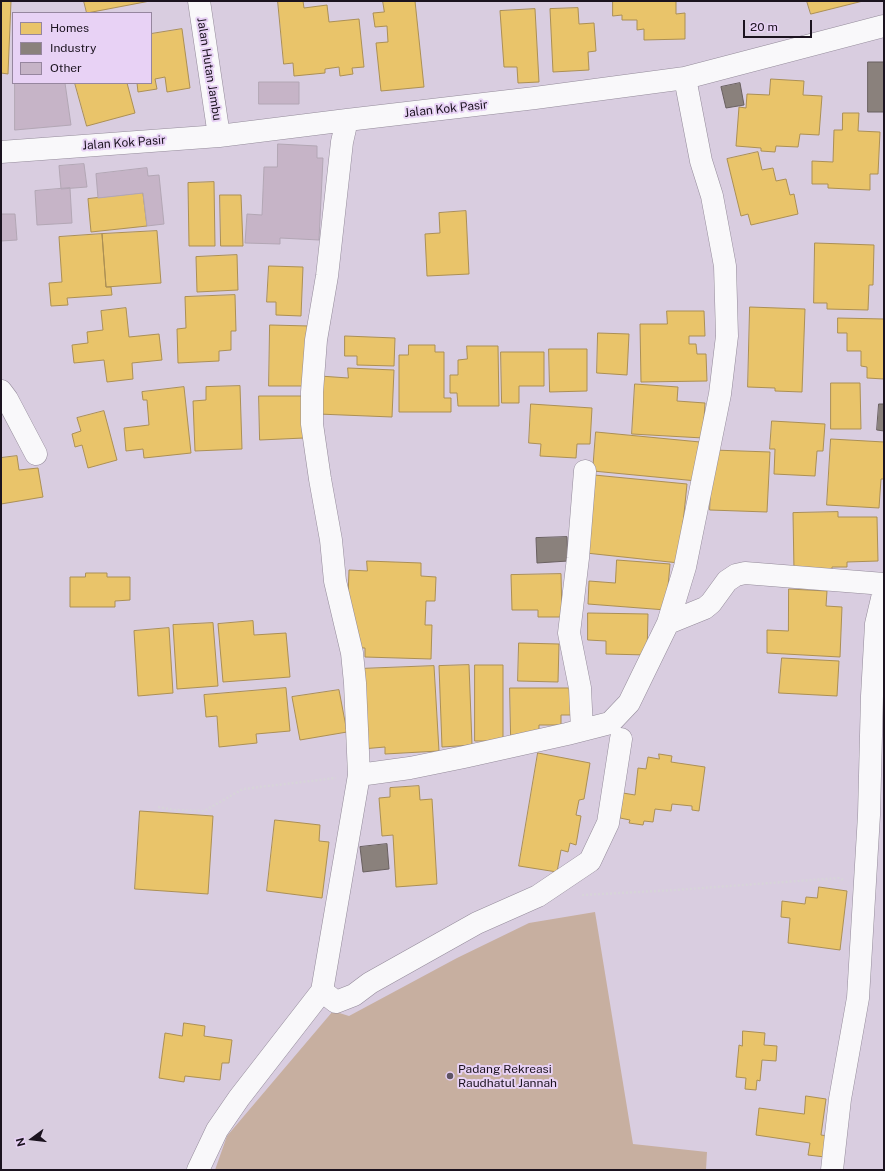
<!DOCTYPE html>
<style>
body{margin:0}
#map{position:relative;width:885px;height:1171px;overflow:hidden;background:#d9cde0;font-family:"Public Sans",sans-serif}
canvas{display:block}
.frame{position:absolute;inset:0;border:2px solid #1b131f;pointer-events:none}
.legend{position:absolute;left:12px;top:12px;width:140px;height:72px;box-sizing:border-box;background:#e8d2f5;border:1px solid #96869f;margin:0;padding:5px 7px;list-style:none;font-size:12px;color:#1b131f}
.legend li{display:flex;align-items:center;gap:8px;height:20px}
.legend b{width:20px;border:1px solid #96869f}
.north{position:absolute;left:12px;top:1119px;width:40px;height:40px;-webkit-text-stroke:3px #e8d2f5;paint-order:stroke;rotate:255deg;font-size:11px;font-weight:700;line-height:16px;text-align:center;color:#1b131f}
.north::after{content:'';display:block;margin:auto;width:14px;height:18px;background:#1b131f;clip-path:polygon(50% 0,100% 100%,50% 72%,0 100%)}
.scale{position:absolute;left:743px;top:20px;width:69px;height:18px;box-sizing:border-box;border:2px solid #1b131f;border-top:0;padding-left:5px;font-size:12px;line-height:14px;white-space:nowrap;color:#1b131f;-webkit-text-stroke:3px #e8d2f5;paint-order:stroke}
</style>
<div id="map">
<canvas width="885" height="1171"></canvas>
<div class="frame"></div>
<ul class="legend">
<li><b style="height:11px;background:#e9c46a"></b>Homes</li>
<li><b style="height:11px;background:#8a817c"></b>Industry</li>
<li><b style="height:11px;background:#c6b4c7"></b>Other</li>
</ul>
<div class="north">N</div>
<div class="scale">20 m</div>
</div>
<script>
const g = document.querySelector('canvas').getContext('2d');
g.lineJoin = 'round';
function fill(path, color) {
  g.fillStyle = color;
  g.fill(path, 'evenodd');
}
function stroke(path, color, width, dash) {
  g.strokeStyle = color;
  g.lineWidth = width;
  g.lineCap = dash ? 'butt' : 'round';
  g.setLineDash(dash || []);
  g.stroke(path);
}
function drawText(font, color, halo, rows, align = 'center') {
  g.font = font + ' "Public Sans",sans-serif';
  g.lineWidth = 4;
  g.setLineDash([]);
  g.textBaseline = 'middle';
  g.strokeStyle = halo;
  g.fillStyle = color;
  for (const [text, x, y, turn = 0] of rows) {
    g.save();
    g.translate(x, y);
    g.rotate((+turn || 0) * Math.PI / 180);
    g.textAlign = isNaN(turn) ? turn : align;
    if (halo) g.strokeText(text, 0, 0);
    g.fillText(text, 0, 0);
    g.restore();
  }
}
fill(new Path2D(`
 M 595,912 L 633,1144 L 707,1152 L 706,1170 L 215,1170 L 227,1136 L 333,1011 L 349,1016 L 457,958 L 529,923 Z`), '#c7afa0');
const homes = new Path2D(`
 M 1,1 L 11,1 L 8,74 L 1,73 Z
 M 84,1 L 150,1 L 87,13 Z
 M 278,1 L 303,1 L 304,8 L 327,5 L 329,22 L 359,19 L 364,67 L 352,68 L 353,74 L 340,76 L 339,67 L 325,69 L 325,73 L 294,76 L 293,63 L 284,64 Z
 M 383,1 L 415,1 L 424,87 L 381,91 L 376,43 L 388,42 L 387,26 L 375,27 L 373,13 L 384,12 Z
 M 613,1 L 676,1 L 676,14 L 685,13 L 685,39 L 644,40 L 644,29 L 637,30 L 637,20 L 622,20 L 622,15 L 613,16 Z
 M 807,1 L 863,1 L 811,14 Z
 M 578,8 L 579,24 L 594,23 L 596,51 L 588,52 L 589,70 L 553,72 L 550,9 Z
 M 535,9 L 539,82 L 518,83 L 517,67 L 504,67 L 500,11 Z
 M 182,29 L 190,88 L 167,92 L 165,77 L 155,79 L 157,89 L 138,92 L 137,83 L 151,83 L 151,34 Z
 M 771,79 L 804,81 L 803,95 L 822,96 L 819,135 L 800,134 L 798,147 L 776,146 L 775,152 L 761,151 L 761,148 L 736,146 L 739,107 L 746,108 L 747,94 L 769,95 Z
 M 75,83 L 127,83 L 135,113 L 87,126 Z
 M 843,113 L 859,113 L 858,131 L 880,132 L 878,174 L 870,174 L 870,190 L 828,188 L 828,184 L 812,184 L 812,161 L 833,162 L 834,130 L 842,130 Z
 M 758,152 L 762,170 L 773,168 L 776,181 L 786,179 L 790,195 L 794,194 L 798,214 L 751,225 L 748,214 L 741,216 L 727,159 Z
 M 214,182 L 215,246 L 189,246 L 188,183 Z
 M 143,193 L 147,226 L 91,232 L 88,199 Z
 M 220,195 L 241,195 L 243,246 L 221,246 Z
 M 466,211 L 469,274 L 427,276 L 425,234 L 440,233 L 439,213 Z
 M 157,231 L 161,283 L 106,287 L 102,234 Z
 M 102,234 L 106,287 L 111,287 L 112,295 L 67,298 L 68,305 L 51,306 L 49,283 L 62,282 L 59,237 Z
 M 815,243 L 874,245 L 873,285 L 869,285 L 868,310 L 827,309 L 827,303 L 814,303 Z
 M 237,255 L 238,290 L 197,292 L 196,257 Z
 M 269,266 L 303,267 L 301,316 L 276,315 L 276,302 L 267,302 Z
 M 235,295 L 236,331 L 231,331 L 231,350 L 219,351 L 219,361 L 178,363 L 177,329 L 186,328 L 185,297 Z
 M 750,307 L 805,309 L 802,392 L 775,391 L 775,388 L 748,387 Z
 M 126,308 L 129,337 L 159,334 L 162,360 L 132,363 L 133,379 L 107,382 L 104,360 L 74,363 L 72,345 L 88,343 L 87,332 L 103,330 L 101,311 Z
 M 667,311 L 704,311 L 705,336 L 689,336 L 689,344 L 696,344 L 697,354 L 706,354 L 707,381 L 641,382 L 640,324 L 667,324 Z
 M 838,318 L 884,319 L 884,379 L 867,378 L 867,367 L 861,366 L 861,351 L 847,351 L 847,333 L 838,333 Z
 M 270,325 L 309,326 L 307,386 L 269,386 Z
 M 598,333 L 629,334 L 627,375 L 597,373 Z
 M 345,336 L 395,338 L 394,366 L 357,365 L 357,356 L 345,356 Z
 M 409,345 L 435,345 L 435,352 L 444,352 L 444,398 L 451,398 L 451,412 L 399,412 L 399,355 L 408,355 Z
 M 467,346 L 498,346 L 499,406 L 458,406 L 457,393 L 450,393 L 450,375 L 458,375 L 458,360 L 467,359 Z
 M 549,349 L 587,349 L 587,391 L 550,392 Z
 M 501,352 L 544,352 L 544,386 L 519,386 L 519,403 L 502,403 Z
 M 348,368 L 394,370 L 392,417 L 318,414 L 320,376 L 348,378 Z
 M 831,383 L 860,383 L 861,429 L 831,429 Z
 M 635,384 L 678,387 L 677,401 L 705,403 L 703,438 L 632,434 Z
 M 240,386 L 242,449 L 195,451 L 193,401 L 206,400 L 206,387 Z
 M 184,387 L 191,453 L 144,458 L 143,449 L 126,451 L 124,428 L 149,425 L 147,400 L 143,400 L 142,392 Z
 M 259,396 L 303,396 L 304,438 L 260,440 Z
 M 531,404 L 592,408 L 590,444 L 577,444 L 576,458 L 540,456 L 541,444 L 529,443 Z
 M 104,411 L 117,460 L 88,468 L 82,445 L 75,447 L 72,434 L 81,431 L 77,418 Z
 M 772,421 L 825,424 L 823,451 L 817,451 L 815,476 L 774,474 L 775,449 L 770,449 Z
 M 596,432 L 700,442 L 697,481 L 593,471 Z
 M 831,439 L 884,442 L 884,479 L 881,479 L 879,508 L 827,505 Z
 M 713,450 L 770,452 L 767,512 L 710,510 Z
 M 17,456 L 19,470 L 38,468 L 43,497 L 1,504 L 1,458 Z
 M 594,475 L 687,484 L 679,563 L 586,553 Z
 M 838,512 L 838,517 L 877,517 L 878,561 L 847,562 L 847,567 L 832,567 L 832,571 L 794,571 L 793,513 Z
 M 617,560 L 670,564 L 666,610 L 588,604 L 589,581 L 615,583 Z
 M 367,561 L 421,563 L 421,576 L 436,577 L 435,601 L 426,601 L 425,625 L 432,625 L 431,659 L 365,657 L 365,648 L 355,648 L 347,627 L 349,570 L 367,571 Z
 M 86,573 L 107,573 L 107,577 L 130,577 L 130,600 L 115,601 L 115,607 L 70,607 L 70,577 L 85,577 Z
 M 561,574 L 562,617 L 538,617 L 538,610 L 512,610 L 511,575 Z
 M 789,589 L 827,591 L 826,606 L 842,607 L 840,657 L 767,653 L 767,630 L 788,631 Z
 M 588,613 L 648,614 L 647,655 L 606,654 L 606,641 L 588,640 Z
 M 253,621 L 254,635 L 286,633 L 290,677 L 223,682 L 218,624 Z
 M 213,623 L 218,686 L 177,689 L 173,625 Z
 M 169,628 L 173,693 L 138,696 L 134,631 Z
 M 519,643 L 559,644 L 558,682 L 518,681 Z
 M 782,658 L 839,661 L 837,696 L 779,693 Z
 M 469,665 L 472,745 L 442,747 L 439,666 Z
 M 475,665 L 503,665 L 503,741 L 475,741 Z
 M 434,666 L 439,751 L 385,754 L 385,747 L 362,749 L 358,669 Z
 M 286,688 L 290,731 L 256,734 L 257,743 L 219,747 L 217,716 L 206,717 L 204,695 Z
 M 510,688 L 571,688 L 571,715 L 561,715 L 561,725 L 539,725 L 539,736 L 511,736 Z
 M 339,690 L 347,732 L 300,740 L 292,697 Z
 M 538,753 L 590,763 L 584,799 L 579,800 L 576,815 L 581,816 L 576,845 L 570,843 L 568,852 L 561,850 L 557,872 L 519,866 Z
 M 659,754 L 672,756 L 671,762 L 705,767 L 699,811 L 692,810 L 692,806 L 672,804 L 671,811 L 655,809 L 653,822 L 644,821 L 643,825 L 629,823 L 630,820 L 620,818 L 623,793 L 635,795 L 638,768 L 646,769 L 648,757 L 659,759 Z
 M 419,786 L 420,800 L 432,799 L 437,884 L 396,887 L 393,835 L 382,836 L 379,798 L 390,797 L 390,788 Z
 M 140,811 L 213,816 L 208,894 L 135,889 Z
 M 275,820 L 320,825 L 319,841 L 329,842 L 322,898 L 267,891 Z
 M 819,887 L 847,891 L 840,950 L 788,943 L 790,918 L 781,917 L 782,901 L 805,904 L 806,897 L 817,898 Z
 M 184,1023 L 205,1026 L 204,1036 L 232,1040 L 229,1063 L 222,1063 L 220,1080 L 185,1076 L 184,1082 L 159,1078 L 165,1033 L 182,1036 Z
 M 743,1031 L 765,1033 L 764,1045 L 777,1046 L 776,1061 L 762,1060 L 760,1081 L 757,1080 L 756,1090 L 745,1089 L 746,1078 L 736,1077 L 739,1045 L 742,1046 Z
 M 806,1096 L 826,1099 L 821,1135 L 828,1136 L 825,1157 L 808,1155 L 810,1143 L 756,1135 L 759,1108 L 804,1114 Z`);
fill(homes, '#e9c46a');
stroke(homes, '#ab8f54', 1);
const industry = new Path2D(`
 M 868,62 L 884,62 L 884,112 L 868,112 Z
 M 740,83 L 744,105 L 726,108 L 721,87 Z
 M 879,404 L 884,404 L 884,431 L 877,430 Z
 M 567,537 L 568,561 L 537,563 L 536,538 Z
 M 387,844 L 389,869 L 363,872 L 360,847 Z`);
fill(industry, '#8a817c');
stroke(industry, '#696060', 1);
const building = new Path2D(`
 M 259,82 L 299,82 L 299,104 L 259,104 Z
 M 15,83 L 65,83 L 71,125 L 15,130 Z
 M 278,144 L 317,146 L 317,158 L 323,158 L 319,240 L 280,238 L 280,244 L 245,243 L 247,214 L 262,215 L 264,167 L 277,167 Z
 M 84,164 L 87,187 L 61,189 L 59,166 Z
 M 147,168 L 148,176 L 159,175 L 164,224 L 147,226 L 143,193 L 98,198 L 96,174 Z
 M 70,188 L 72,223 L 37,225 L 35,191 Z
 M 1,214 L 15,214 L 17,240 L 1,241 Z`);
fill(building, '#c6b4c7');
stroke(building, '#b2a6b4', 1);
const minor = new Path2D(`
 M 199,1 L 219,136
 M 1,152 L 219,136 L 347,120 L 535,98 L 685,78 L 884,26
 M 1,391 L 7,399 L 36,454
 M 668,623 L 705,608 L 711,603 L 727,581 L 736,575 L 745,573 L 884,584
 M 582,730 L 580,688 L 569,633 L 578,558 L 585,471
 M 359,775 L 410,768 L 464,757 L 567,734 L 610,723 L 629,703 L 668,623 L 685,567 L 720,394 L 727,336 L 725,266 L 712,196 L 701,161 L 685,78
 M 322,991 L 336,1002 L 354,995 L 370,983 L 477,923 L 538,896 L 590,861 L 608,823 L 621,739
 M 198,1170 L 217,1130 L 239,1098 L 322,991 L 359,775 L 355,683 L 352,653 L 335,581 L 331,540 L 320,479 L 312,424 L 312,392 L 316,340 L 327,276 L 342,142 L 347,120
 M 832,1170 L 840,1099 L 858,998 L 869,815 L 872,696 L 876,624 L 884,590`);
stroke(minor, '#948b9a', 23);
stroke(new Path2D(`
 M 158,807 L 174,810 L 204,811 L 243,789 L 336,778
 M 582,895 L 675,890 L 839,878 L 843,880`), '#d7d4d9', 2.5, [2, 2]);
stroke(minor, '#f9f8fa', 22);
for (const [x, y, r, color] of [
 [450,1076,4,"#5e5463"]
]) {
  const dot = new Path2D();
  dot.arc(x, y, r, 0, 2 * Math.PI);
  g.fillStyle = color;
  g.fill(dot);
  stroke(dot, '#e8d2f5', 1.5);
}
drawText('12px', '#1b131f', '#e8d2f5', [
 ["Jalan Hutan Jambu",209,69,81],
 ["Jalan Kok Pasir",446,109,-6],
 ["Jalan Kok Pasir",124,143,-4]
]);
drawText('12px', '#1b131f', '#e8d2f5', [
 ["Padang Rekreasi",458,1069],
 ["Raudhatul Jannah",458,1083]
], 'left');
</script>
